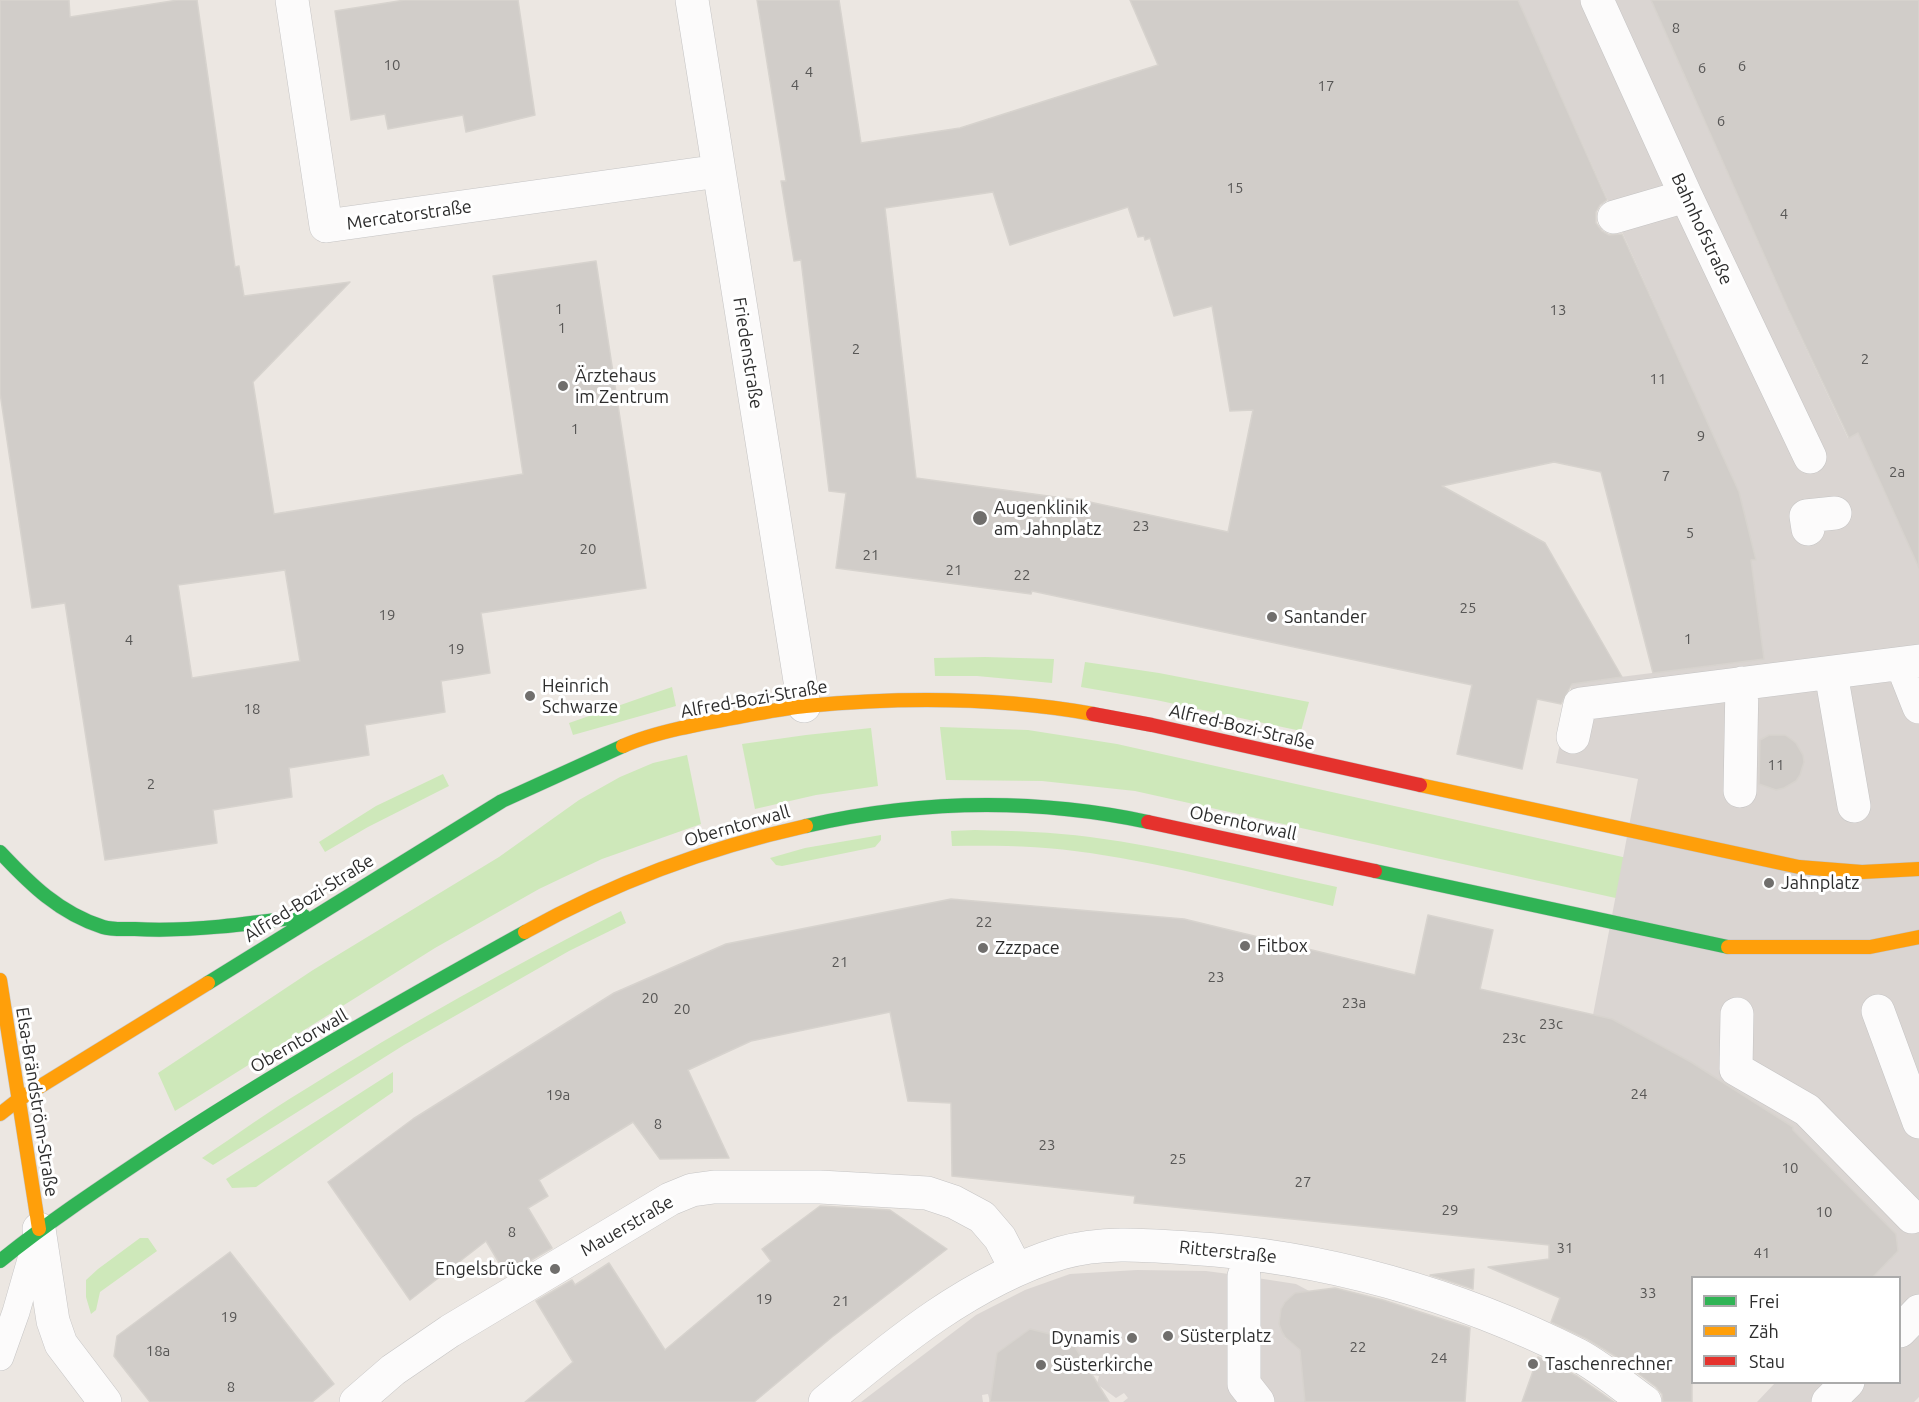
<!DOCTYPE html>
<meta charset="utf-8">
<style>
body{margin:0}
#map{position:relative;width:1919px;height:1402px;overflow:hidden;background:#ece7e2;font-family:Ubuntu,sans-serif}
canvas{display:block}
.legend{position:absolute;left:1691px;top:1276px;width:210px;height:108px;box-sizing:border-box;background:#fff;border:2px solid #ababab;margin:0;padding:8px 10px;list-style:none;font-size:18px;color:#2d2d2d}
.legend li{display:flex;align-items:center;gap:12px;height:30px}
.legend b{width:30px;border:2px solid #ababab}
</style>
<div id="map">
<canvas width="1919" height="1402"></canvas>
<ul class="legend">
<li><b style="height:8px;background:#30b455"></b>Frei</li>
<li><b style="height:8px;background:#ff9f0a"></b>Zäh</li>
<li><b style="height:8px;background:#e5322d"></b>Stau</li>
</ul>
</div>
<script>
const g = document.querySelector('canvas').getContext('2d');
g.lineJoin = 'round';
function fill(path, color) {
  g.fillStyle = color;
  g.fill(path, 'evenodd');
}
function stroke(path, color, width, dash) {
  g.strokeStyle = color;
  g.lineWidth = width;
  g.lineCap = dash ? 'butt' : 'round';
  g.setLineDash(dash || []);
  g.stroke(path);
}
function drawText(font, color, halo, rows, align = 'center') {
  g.font = font + ' Ubuntu,sans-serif';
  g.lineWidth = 6;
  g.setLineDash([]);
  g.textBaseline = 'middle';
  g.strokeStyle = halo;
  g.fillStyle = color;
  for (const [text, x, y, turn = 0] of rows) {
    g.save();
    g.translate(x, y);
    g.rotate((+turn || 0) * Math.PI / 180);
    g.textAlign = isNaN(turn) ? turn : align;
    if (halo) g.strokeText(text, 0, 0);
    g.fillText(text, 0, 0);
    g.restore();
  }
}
fill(new Path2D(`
 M 985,657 L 1054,659 L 1052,683 L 977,676 L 935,676 L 934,658 Z
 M 1085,662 L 1159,673 L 1309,702 L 1301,731 L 1156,700 L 1081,687 Z
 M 672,687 L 676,706 L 573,735 L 569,723 Z
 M 940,727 L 1028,730 L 1117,744 L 1730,881 L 1727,921 L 1611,897 L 1135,791 L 1042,781 L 946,780 Z
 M 871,728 L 878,786 L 816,795 L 755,809 L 742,744 L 806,735 Z
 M 687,755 L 701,824 L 602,859 L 539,889 L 435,948 L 175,1111 L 158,1073 L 313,970 L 499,857 L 579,800 L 620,777 L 653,763 Z
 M 443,774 L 449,786 L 368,827 L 325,852 L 319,842 L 376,806 Z
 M 975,830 C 1014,831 1052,832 1090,837 C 1173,848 1255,869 1337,887 L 1333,906 C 1252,887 1172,865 1090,853 C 1044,846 998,845 952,846 L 951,831 Z
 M 881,835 L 881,840 L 875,847 L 782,866 L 776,865 L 770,858 L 805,848 Z
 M 621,911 L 626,923 L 569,951 L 404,1045 L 213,1165 L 202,1158 C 236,1135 269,1111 304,1090 C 407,1025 513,966 621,911 Z
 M 393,1072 L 393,1092 L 256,1187 L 232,1188 L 226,1179 Z
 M 140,1238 L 148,1238 L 157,1251 L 100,1292 L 96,1310 L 91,1314 L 86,1297 L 86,1280 L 98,1269 Z`), '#cee8ba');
fill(new Path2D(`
 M 1518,0 L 1651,0 L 1788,310 L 1848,438 L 1858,433 L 1897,520 L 1919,562 L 1919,1397 L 1914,1402 L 1757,1402 L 1775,1383 L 1900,1382 L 1900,1278 L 1872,1277 L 1898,1251 L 1896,1234 L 1786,1123 L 1723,1083 L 1672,1055 L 1673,1052 L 1660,1045 L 1593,1015 L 1638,779 L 1556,763 L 1572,683 L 1764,659 L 1751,560 L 1756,559 L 1739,493 Z
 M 1137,1270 L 1206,1271 L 1244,1276 L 1296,1284 L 1311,1292 L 1296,1293 L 1285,1302 L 1281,1309 L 1279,1324 L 1285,1338 L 1295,1345 L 1301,1347 L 1305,1402 L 1123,1402 L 1128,1398 L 1124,1393 L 1116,1398 L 1097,1384 L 1099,1376 L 1092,1375 L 990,1402 L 988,1394 L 982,1395 L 983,1402 L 861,1402 L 976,1315 L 1025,1290 L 1070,1274 Z`), '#dad5d2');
const building = new Path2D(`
 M 0,0 L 69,0 L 70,17 L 178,0 L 197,0 L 235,267 L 239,266 L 244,296 L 350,282 L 253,382 L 274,514 L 523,474 L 493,276 L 596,261 L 646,588 L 481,613 L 490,673 L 441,681 L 445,712 L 365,725 L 369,755 L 289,768 L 292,797 L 213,810 L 217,843 L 105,860 L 65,603 L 32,608 L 0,393 ZM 285,570 L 300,661 L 192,678 L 178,585 Z
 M 405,0 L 518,0 L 535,115 L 466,132 L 463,115 L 388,129 L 385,114 L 351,120 L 335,11 Z
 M 757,0 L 839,0 L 861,143 L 960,128 L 1158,65 L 1130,0 L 1518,0 L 1607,200 L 1600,205 L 1596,212 L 1596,223 L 1602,231 L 1609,235 L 1622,234 L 1739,492 L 1756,560 L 1751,560 L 1764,659 L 1653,673 L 1601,472 L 1554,462 L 1442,486 L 1545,543 L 1622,677 L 1572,684 L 1561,704 L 1537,699 L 1522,769 L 1457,754 L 1472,685 L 1032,591 L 1031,594 L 836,568 L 846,493 L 829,491 L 801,260 L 794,261 L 781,181 L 786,181 ZM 993,192 L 1010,245 L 1128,207 L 1138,237 L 1144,236 L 1145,240 L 1150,238 L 1174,316 L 1212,306 L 1230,411 L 1253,410 L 1228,532 L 1085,501 L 916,478 L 885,208 Z
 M 1651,0 L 1919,0 L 1919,568 L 1858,433 L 1849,438 L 1788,309 Z
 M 1769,735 L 1785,735 L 1791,739 L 1796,743 L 1803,755 L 1804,762 L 1800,775 L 1796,781 L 1784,788 L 1776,790 L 1759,784 L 1760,740 Z
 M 951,899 L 1184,919 L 1415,975 L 1428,915 L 1493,930 L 1480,989 L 1612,1019 L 1691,1062 L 1793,1127 L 1793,1130 L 1896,1234 L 1898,1251 L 1872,1278 L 1692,1278 L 1692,1402 L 1663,1402 L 1662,1394 L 1656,1387 L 1615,1356 L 1587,1339 L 1551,1322 L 1560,1298 L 1488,1267 L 1549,1259 L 1549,1245 L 1134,1203 L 1135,1196 L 952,1176 L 951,1103 L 908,1101 L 890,1012 L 751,1041 L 688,1070 L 729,1158 L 660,1159 L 633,1122 L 539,1180 L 548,1196 L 528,1208 L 552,1248 L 516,1269 L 514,1265 L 504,1271 L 486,1241 L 410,1300 L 328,1182 L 413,1119 L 614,993 L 726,944 Z
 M 820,1206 L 890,1210 L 947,1249 L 832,1337 L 754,1402 L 525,1402 L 573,1362 L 536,1301 L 572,1280 L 575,1285 L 609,1263 L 665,1350 L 771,1261 L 762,1249 Z
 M 230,1252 L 334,1384 L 312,1402 L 150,1402 L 114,1356 L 117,1336 Z
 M 1474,1269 L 1473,1289 L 1430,1275 Z
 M 1335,1288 L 1383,1300 L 1470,1328 L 1465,1402 L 1305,1402 L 1300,1350 L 1285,1337 L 1282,1332 L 1279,1324 L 1281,1309 L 1285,1302 L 1295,1293 Z
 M 1030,1329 L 1070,1339 L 1109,1402 L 990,1402 L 997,1353 Z
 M 1538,1357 L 1577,1376 L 1614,1402 L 1522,1402 Z`);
fill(building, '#d1cdc9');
stroke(building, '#d7d3ce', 1.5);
const lane = new Path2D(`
 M 0,1357 L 16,1312 L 38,1235`);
const street = new Path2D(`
 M 292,0 L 326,226 L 719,171
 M 692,0 L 804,706
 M 1597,0 L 1686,196 L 1810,457
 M 1614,217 L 1686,196
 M 1808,529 L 1806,516 L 1835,513
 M 1902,664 L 1919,707
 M 1831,673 L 1854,806
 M 1573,737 L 1580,704 L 1919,661
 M 1740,791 L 1742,683
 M 1878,1011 L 1919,1122
 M 1737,1014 L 1736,1069 L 1807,1110 L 1912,1217
 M 39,1229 L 53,1321 L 61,1344 L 105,1402
 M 1244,1276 L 1244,1384 L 1258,1402
 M 1900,1331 L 1919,1311
 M 356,1402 L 393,1370 L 450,1331 L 670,1199 L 692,1190 L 714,1187 L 820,1187 L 927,1193 L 954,1202 L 982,1217 L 1000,1238 L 1016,1269
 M 825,1402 C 897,1342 971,1281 1061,1253 C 1102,1241 1146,1245 1188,1248 C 1323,1256 1457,1294 1578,1355 C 1602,1368 1624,1387 1645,1402
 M 1828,1402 L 1848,1382`);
const fast = new Path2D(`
 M 806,826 C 919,800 1034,798 1148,822
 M 0,852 C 30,884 59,913 103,927 C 112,930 124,929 135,929 C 191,932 248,924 304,916
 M 1375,871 L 1728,947
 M 208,983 L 502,801 L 623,746
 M 0,1261 C 47,1223 98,1189 149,1155 C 270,1075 397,1003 525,932`);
const slow = new Path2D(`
 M 623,746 C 654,732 704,723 738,717 C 761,713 784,708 806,706 C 902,697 999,697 1093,714
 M 1420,785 L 1799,867 L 1862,872 L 1919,869
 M 525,932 C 613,883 707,848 806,826
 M 1728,947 L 1870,947 L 1919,937
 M 0,980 L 39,1229
 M 0,1114 L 18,1100 L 208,983`);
const jam = new Path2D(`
 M 1093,714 L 1152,725 L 1420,785
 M 1148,822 L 1375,871`);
stroke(lane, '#c5c4c4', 28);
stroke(street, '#c5c4c4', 34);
stroke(fast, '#c5c4c4', 15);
stroke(slow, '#c5c4c4', 15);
stroke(jam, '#c5c4c4', 15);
stroke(lane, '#fcfbfb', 27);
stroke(street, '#fcfbfb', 33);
stroke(fast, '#30b455', 14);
stroke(slow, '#ff9f0a', 14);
stroke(jam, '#e5322d', 14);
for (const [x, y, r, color] of [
 [563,386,6,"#706e6c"],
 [980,518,8,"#706e6c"],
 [1272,617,6,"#706e6c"],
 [530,696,6,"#706e6c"],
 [1769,883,6,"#706e6c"],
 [1245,946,6,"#706e6c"],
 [983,948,6,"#706e6c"],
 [555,1269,6,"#706e6c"],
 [1168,1336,6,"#706e6c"],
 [1132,1338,6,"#706e6c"],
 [1533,1364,6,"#706e6c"],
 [1041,1365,6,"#706e6c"]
]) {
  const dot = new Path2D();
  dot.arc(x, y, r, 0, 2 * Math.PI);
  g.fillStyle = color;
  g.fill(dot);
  stroke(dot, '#fff', 2);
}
drawText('15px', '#585756', null, [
 ["8",1676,28],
 ["10",392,65],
 ["6",1742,66],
 ["6",1702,68],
 ["4",809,72],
 ["4",795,85],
 ["17",1326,86],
 ["6",1721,121],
 ["15",1235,188],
 ["4",1784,214],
 ["1",559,309],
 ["13",1558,310],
 ["1",562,328],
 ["2",856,349],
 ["2",1865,359],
 ["11",1658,379],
 ["1",575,429],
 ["9",1701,436],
 ["2a",1897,472],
 ["7",1666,476],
 ["23",1141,526],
 ["5",1690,533],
 ["20",588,549],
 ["21",871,555],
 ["21",954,570],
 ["22",1022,575],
 ["25",1468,608],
 ["19",387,615],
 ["1",1688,639],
 ["4",129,640],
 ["19",456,649],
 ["18",252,709],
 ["11",1776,765],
 ["2",151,784],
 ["22",984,922],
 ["21",840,962],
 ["23",1216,977],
 ["20",650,998],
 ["23a",1354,1003],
 ["20",682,1009],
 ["23c",1551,1024],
 ["23c",1514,1038],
 ["24",1639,1094],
 ["19a",558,1095],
 ["8",658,1124],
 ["23",1047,1145],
 ["25",1178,1159],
 ["10",1790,1168],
 ["27",1303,1182],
 ["29",1450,1210],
 ["10",1824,1212],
 ["8",512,1232],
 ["31",1565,1248],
 ["41",1762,1253],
 ["33",1648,1293],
 ["19",764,1299],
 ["21",841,1301],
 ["19",229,1317],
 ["22",1358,1347],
 ["18a",158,1351],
 ["24",1439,1358],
 ["8",231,1387]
]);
drawText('18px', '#2d2d2d', '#fff', [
 ["Mercatorstraße",409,215,-8],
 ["Bahnhofstraße",1702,229,65],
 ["Friedenstraße",748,353,81],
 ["Alfred-Bozi-Straße",754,699,-10],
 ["Alfred-Bozi-Straße",1242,727,13],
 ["Oberntorwall",1243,823,12],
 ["Oberntorwall",737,826,-16],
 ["Alfred-Bozi-Straße",309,898,-32],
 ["Oberntorwall",299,1041,-30],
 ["Elsa-Brändström-Straße",37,1102,81],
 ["Mauerstraße",627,1226,-30],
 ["Ritterstraße",1228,1252,6]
]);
drawText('18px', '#2d2d2d', '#fff', [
 ["Ärztehaus",575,376],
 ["im Zentrum",575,397],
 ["Augenklinik",994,508],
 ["am Jahnplatz",994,529],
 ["Santander",1284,617],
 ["Heinrich",542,686],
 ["Schwarze",542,707],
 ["Jahnplatz",1781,883],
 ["Fitbox",1257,946],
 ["Zzzpace",995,948],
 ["Engelsbrücke",543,1269,"right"],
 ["Süsterplatz",1180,1336],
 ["Dynamis",1120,1338,"right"],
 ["Taschenrechner",1545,1364],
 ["Süsterkirche",1053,1365]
], 'left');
</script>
